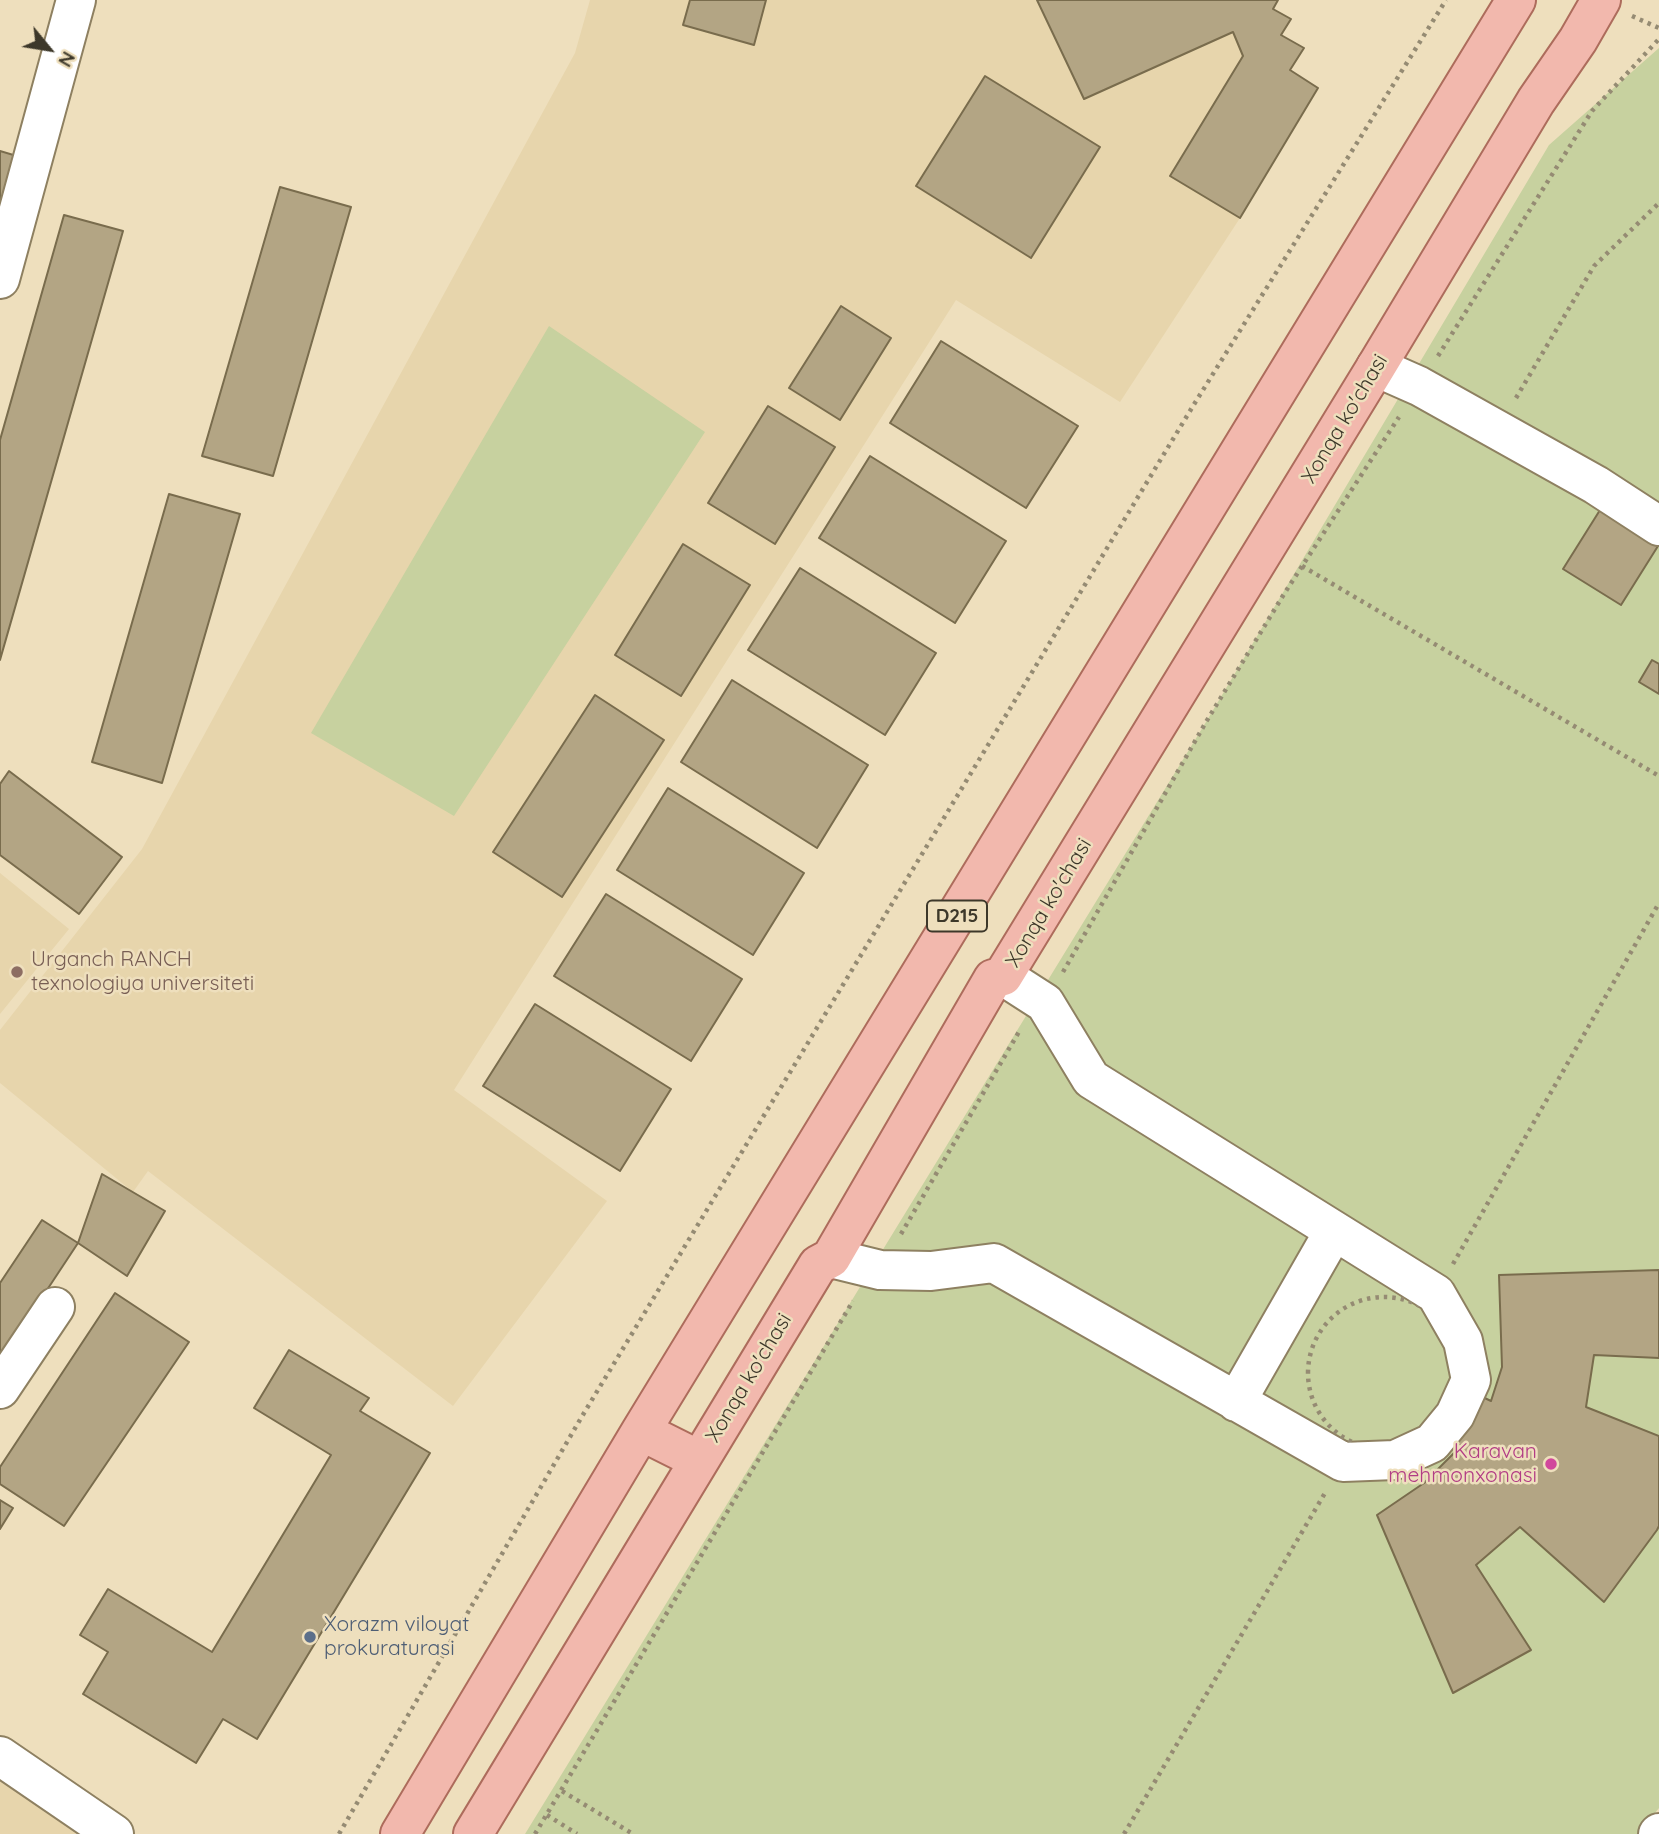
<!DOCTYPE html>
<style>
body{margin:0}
#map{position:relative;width:1659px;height:1834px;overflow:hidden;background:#eedfbd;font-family:Quicksand,sans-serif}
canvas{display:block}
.north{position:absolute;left:14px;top:14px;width:70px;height:70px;-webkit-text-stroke:5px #eedfbd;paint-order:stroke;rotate:120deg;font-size:19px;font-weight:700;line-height:28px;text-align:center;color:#3d382a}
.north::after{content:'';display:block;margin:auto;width:24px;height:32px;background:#3d382a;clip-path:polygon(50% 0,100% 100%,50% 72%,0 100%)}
</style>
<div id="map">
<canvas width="1659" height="1834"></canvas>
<div class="north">N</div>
</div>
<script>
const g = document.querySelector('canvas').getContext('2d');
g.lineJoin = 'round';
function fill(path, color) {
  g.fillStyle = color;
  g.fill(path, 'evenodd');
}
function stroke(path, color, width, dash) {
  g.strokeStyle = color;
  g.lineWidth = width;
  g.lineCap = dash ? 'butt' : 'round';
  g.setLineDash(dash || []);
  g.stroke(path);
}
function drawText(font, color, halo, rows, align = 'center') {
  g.font = font + ' Quicksand,sans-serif';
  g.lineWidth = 5;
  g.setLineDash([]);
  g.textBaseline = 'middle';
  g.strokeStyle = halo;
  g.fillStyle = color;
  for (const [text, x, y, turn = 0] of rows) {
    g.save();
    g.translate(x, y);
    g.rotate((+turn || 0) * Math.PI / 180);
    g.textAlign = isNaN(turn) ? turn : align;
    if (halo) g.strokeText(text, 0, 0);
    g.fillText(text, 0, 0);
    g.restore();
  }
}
fill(new Path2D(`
 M 590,0 L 1278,0 L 1273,9 L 1291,19 L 1281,35 L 1304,48 L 1290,70 L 1318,88 L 1240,218 L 1120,402 L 956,300 L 454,1090 L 607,1201 L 453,1406 L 148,1171 L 133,1192 L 0,1083 L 0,1030 L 142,849 L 575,53 Z
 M 0,873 L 69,929 L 0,1014 Z
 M 0,1767 L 108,1834 L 0,1834 Z`), '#e7d5ac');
fill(new Path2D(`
 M 1659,48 L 1659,1808 L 1638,1834 L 525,1834 L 1206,722 L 1549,145 Z
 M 549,326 L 705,432 L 454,816 L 311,733 Z`), '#c7d19f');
const building = new Path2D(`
 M 690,0 L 766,0 L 754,45 L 683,25 Z
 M 1037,0 L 1278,0 L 1273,9 L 1291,19 L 1281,35 L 1304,48 L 1290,70 L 1318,88 L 1240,218 L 1170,176 L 1243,56 L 1233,32 L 1084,99 Z
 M 985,76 L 1100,147 L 1031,258 L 916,186 Z
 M 0,151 L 20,157 L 0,220 Z
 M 280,187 L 351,207 L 273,476 L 202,456 Z
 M 64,215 L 123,231 L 0,660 L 0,440 Z
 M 841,306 L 891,338 L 840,420 L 789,388 Z
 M 941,341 L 1078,426 L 1026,508 L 890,423 Z
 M 768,406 L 835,447 L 775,544 L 708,503 Z
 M 870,456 L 1006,541 L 955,623 L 819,538 Z
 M 169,494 L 240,514 L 162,783 L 92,762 Z
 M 1600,510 L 1658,546 L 1621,605 L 1563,569 Z
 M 683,544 L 750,585 L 681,696 L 615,655 Z
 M 800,568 L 936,653 L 885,735 L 748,650 Z
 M 1652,660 L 1659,664 L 1659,694 L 1639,682 Z
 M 732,680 L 868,765 L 817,848 L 681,762 Z
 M 595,695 L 664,740 L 562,897 L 493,852 Z
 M 9,771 L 122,857 L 79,914 L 0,855 L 0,784 Z
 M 668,788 L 804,873 L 753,955 L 617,870 Z
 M 606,894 L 742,979 L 691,1061 L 554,976 Z
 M 535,1004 L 671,1089 L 620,1171 L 483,1086 Z
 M 102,1174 L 165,1211 L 127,1276 L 78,1243 Z
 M 42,1220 L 78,1243 L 0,1361 L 0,1283 Z
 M 1659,1270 L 1659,1358 L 1594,1355 L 1586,1407 L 1659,1436 L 1659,1526 L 1657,1530 L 1604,1602 L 1520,1527 L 1476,1565 L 1531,1650 L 1453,1693 L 1377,1515 L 1424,1483 L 1461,1446 L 1427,1425 L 1441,1405 L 1451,1382 L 1491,1401 L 1502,1367 L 1499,1275 Z
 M 115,1293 L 189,1342 L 64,1526 L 0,1484 L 0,1467 Z
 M 289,1350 L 369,1398 L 360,1411 L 430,1453 L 257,1739 L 223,1719 L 196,1763 L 83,1694 L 108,1652 L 80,1635 L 108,1589 L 212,1652 L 331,1455 L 254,1408 Z
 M 0,1500 L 13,1508 L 0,1529 Z`);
fill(building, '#b3a584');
stroke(building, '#796c4d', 2);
const minor = new Path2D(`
 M 0,279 L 76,0
 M 1376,367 L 1419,386 L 1596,485 L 1659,526
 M 831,1258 L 880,1270 L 931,1271 L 994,1263 L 1343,1462 L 1395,1460 L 1432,1443 L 1455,1415 L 1471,1380 L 1463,1341 L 1436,1294 L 1091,1079 L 1045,1003 L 1003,976
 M 0,1389 L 55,1307
 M 1236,1402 L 1334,1231
 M 0,1756 L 114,1834
 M 1658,1834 L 1659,1833`);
const major = new Path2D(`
 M 641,1431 L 699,1460
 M 400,1834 L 641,1431 L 1516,0
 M 473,1834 L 818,1265 L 831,1258 L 993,979 L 1003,976 L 1376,367 L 1536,101 L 1578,40 L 1601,0`);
stroke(minor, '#8e8061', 42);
stroke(major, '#ad6c5c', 42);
stroke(new Path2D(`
 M 1632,16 L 1659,28
 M 1438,356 L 1592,111 L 1659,39
 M 1516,398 L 1594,266 L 1659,203
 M 1302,566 L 1659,776
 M 1063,972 L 1206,722 L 1284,594 L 1399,417
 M 901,1234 L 1020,1030
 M 1453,1264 L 1659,903
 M1308 1373a76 76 0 1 1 152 0a76 76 0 1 1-152 0Z
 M 562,1791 L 633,1834
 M 547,1815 L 577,1834
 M 339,1834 L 581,1418 L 1193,406 L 1446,0
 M 535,1834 L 853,1301
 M 1124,1834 L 1325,1493`), '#958b73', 4.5, [3.5, 5]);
stroke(minor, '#fff', 38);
stroke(major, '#f2b8ad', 38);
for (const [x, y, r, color] of [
 [17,972,7,"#8d6e63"],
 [1551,1464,7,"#d1479c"],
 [310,1637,7,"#5c6f8a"]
]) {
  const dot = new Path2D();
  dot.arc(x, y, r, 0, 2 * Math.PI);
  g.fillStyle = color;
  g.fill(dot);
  stroke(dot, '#eedfbd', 2.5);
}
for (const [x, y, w] of [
 [957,916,60]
]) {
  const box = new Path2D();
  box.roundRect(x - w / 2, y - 15.5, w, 31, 5);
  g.fillStyle = '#eedfbd';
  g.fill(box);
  stroke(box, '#3d382a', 2);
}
drawText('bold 19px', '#3d382a', null, [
 ["D215",957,916]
]);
drawText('21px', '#3d382a', '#eedfbd', [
 ["Xonqa ko'chasi",1345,419,-59],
 ["Xonqa ko'chasi",1049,903,-59],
 ["Xonqa ko'chasi",749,1378,-59]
]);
drawText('21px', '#785e54', '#eedfbd', [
 ["Urganch RANCH",31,960],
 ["texnologiya universiteti",31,984]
], 'left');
drawText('21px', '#b23c85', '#eedfbd', [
 ["Karavan",1537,1452],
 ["mehmonxonasi",1537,1476]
], 'right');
drawText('21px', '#4e5e75', '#eedfbd', [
 ["Xorazm viloyat",324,1625],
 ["prokuraturasi",324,1649]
], 'left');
</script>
